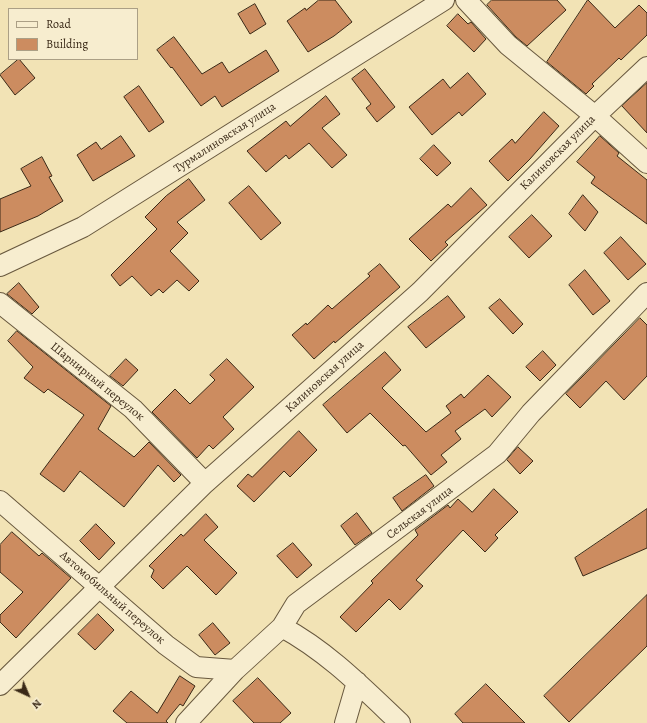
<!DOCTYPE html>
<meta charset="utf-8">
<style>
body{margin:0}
#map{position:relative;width:647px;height:723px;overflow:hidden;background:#f2e3b5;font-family:Alegreya,serif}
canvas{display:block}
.legend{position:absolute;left:8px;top:8px;width:130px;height:52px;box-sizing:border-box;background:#f7edcf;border:1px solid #ab9f85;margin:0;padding:5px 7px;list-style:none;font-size:12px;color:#3a2917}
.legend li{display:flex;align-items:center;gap:8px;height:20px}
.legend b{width:20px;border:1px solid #ab9f85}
.north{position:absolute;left:8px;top:675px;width:40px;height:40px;-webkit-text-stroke:3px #f7edcf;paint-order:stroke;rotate:136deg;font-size:11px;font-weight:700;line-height:16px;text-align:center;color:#3a2917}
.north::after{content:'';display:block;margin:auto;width:14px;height:18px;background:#3a2917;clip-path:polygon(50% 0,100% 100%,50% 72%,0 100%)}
</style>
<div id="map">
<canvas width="647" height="723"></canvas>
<ul class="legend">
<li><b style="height:5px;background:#f7edcf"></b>Road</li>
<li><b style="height:11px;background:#cc8c60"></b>Building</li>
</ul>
<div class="north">N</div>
</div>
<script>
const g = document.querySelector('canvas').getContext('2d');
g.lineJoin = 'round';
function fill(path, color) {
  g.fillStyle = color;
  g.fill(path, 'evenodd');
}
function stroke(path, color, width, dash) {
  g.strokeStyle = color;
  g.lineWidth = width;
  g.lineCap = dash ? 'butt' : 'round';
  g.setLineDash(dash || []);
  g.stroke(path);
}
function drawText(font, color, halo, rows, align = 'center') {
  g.font = font + ' Alegreya,serif';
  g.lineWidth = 4;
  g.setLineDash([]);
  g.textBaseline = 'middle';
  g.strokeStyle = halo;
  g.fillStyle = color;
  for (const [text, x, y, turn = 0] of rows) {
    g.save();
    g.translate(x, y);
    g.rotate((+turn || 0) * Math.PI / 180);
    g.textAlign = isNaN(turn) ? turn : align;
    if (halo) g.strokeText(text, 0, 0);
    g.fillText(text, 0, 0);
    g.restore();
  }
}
const building = new Path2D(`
 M 319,0 L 335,0 L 352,22 L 334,36 L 308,52 L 287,21 L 305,8 L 306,10 Z
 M 492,0 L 557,0 L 566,10 L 527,46 L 516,37 L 487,5 Z
 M 588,0 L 615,28 L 639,5 L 647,13 L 647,35 L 621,60 L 619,58 L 592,84 L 594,86 L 586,94 L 547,62 Z
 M 255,4 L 266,24 L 250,34 L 238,14 Z
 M 458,14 L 468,24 L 471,22 L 486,39 L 474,52 L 447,26 Z
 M 174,37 L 202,74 L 222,62 L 229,73 L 266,50 L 279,71 L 222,107 L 215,96 L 201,106 L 172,67 L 171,68 L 157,50 Z
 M 19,59 L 35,78 L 15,95 L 0,75 Z
 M 365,69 L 395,107 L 377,122 L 366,108 L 371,104 L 352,79 Z
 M 468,73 L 486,94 L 462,116 L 459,112 L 432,135 L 409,107 L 443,79 L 450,88 Z
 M 647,83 L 647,133 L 622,106 Z
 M 139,86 L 164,122 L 149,132 L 124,97 Z
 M 326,96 L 340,114 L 322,128 L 347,155 L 332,168 L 309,143 L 289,159 L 286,155 L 266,172 L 247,151 L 286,121 L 290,126 Z
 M 544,112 L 559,126 L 530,159 L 508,181 L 489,161 L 512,139 L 515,143 Z
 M 121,136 L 135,156 L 93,181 L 77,155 L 96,142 L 101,149 Z
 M 600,136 L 619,153 L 617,156 L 647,180 L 647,224 L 591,183 L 595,177 L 577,162 Z
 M 434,145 L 451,163 L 437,176 L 420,159 Z
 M 42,157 L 52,176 L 49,177 L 63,201 L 38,216 L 0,232 L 0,199 L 31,186 L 21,169 Z
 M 189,179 L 205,200 L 177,222 L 188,233 L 170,251 L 199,281 L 189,291 L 177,280 L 163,293 L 159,289 L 151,296 L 132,276 L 120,286 L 111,275 L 157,229 L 145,217 L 166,196 Z
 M 249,186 L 281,223 L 261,240 L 229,203 Z
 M 471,188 L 487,205 L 445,242 L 448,245 L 431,261 L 409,239 L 448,204 L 451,207 Z
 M 583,195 L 598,212 L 585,231 L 569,214 Z
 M 532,215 L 552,236 L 529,258 L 509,237 Z
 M 621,237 L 646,264 L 628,280 L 604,253 Z
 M 380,264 L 400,287 L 335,343 L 334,341 L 314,359 L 292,335 L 306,323 L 307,325 L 328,305 L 332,309 L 370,276 L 368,274 Z
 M 585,270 L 610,301 L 593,315 L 569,285 Z
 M 19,283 L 39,307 L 32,314 L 7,294 Z
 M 448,296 L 465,317 L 426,348 L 408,327 Z
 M 500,299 L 523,324 L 513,334 L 489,308 Z
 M 640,318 L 647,325 L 647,376 L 624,400 L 606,381 L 580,408 L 566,394 Z
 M 17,331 L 111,406 L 98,429 L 134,457 L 149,442 L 181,475 L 174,482 L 158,465 L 124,507 L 80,471 L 64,492 L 40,474 L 84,415 L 48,389 L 44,393 L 24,378 L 33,367 L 8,341 Z
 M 543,351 L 556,365 L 540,381 L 526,367 Z
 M 385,352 L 401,370 L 382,388 L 426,432 L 451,413 L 446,406 L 461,394 L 464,398 L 488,375 L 511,397 L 492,417 L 485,409 L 455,431 L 461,439 L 441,455 L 447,462 L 431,475 L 405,445 L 403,446 L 370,413 L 347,433 L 323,405 Z
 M 126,359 L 138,370 L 123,386 L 110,376 Z
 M 227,359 L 254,387 L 223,417 L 234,429 L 213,449 L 209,445 L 197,458 L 152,412 L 175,389 L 190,404 L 215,380 L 210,375 Z
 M 299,431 L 317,450 L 290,477 L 284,471 L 254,502 L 237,486 L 248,474 L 252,477 Z
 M 518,447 L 533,461 L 520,474 L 507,460 Z
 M 426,475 L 434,486 L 402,511 L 393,498 Z
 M 494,489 L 518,512 L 495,535 L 498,538 L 485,552 L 463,530 L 416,580 L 423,586 L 400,610 L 389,599 L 356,632 L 340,617 L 373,583 L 371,581 L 418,535 L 415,530 L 448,505 L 450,508 L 458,499 L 472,512 Z
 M 647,509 L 647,548 L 583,576 L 575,558 Z
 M 357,513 L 372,533 L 355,545 L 341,526 Z
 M 206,514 L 218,527 L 204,540 L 237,573 L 216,595 L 187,566 L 163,589 L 151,577 L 154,570 L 149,566 L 181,534 L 183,536 Z
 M 96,524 L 115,543 L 99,560 L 80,541 Z
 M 12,532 L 39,556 L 42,553 L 71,578 L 16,638 L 0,622 L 0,615 L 23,592 L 0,572 L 0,545 Z
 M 293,543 L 312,565 L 297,578 L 277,556 Z
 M 647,595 L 647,646 L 569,722 L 544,696 Z
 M 98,614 L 114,630 L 95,650 L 78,634 Z
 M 213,623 L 230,643 L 215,655 L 199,635 Z
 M 180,676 L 195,686 L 183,706 L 180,704 L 166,721 L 168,723 L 127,723 L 113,711 L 131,691 L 157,713 Z
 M 258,678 L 291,713 L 280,723 L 254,723 L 233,701 Z
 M 486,684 L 525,723 L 463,723 L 455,714 Z`);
fill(building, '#cc8c60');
stroke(building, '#3a2917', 1);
const minor = new Path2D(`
 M 466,0 L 508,45 L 595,116 L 647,163
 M 0,266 L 83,227 L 444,0
 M 0,303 L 133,409 L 205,483
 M 0,501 L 166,645 L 196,667 L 235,670
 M 282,627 C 328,652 363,688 400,723
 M 0,685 L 205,483 L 420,292 L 595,116 L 647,67
 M 186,723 L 235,670 L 282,627 L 296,604 L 497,454 L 531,413 L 647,293
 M 345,723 L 357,682`);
stroke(minor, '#68583e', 22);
stroke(minor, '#f7edcf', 20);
drawText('12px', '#3a2917', '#f7edcf', [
 ["Турмалиновская улица",225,138,-33],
 ["Калиновская улица",558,153,-45],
 ["Калиновская улица",325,377,-42],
 ["Шарнирный переулок",97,382,39],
 ["Сельская улица",420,513,-37],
 ["Автомобильный переулок",112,598,41]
]);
</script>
